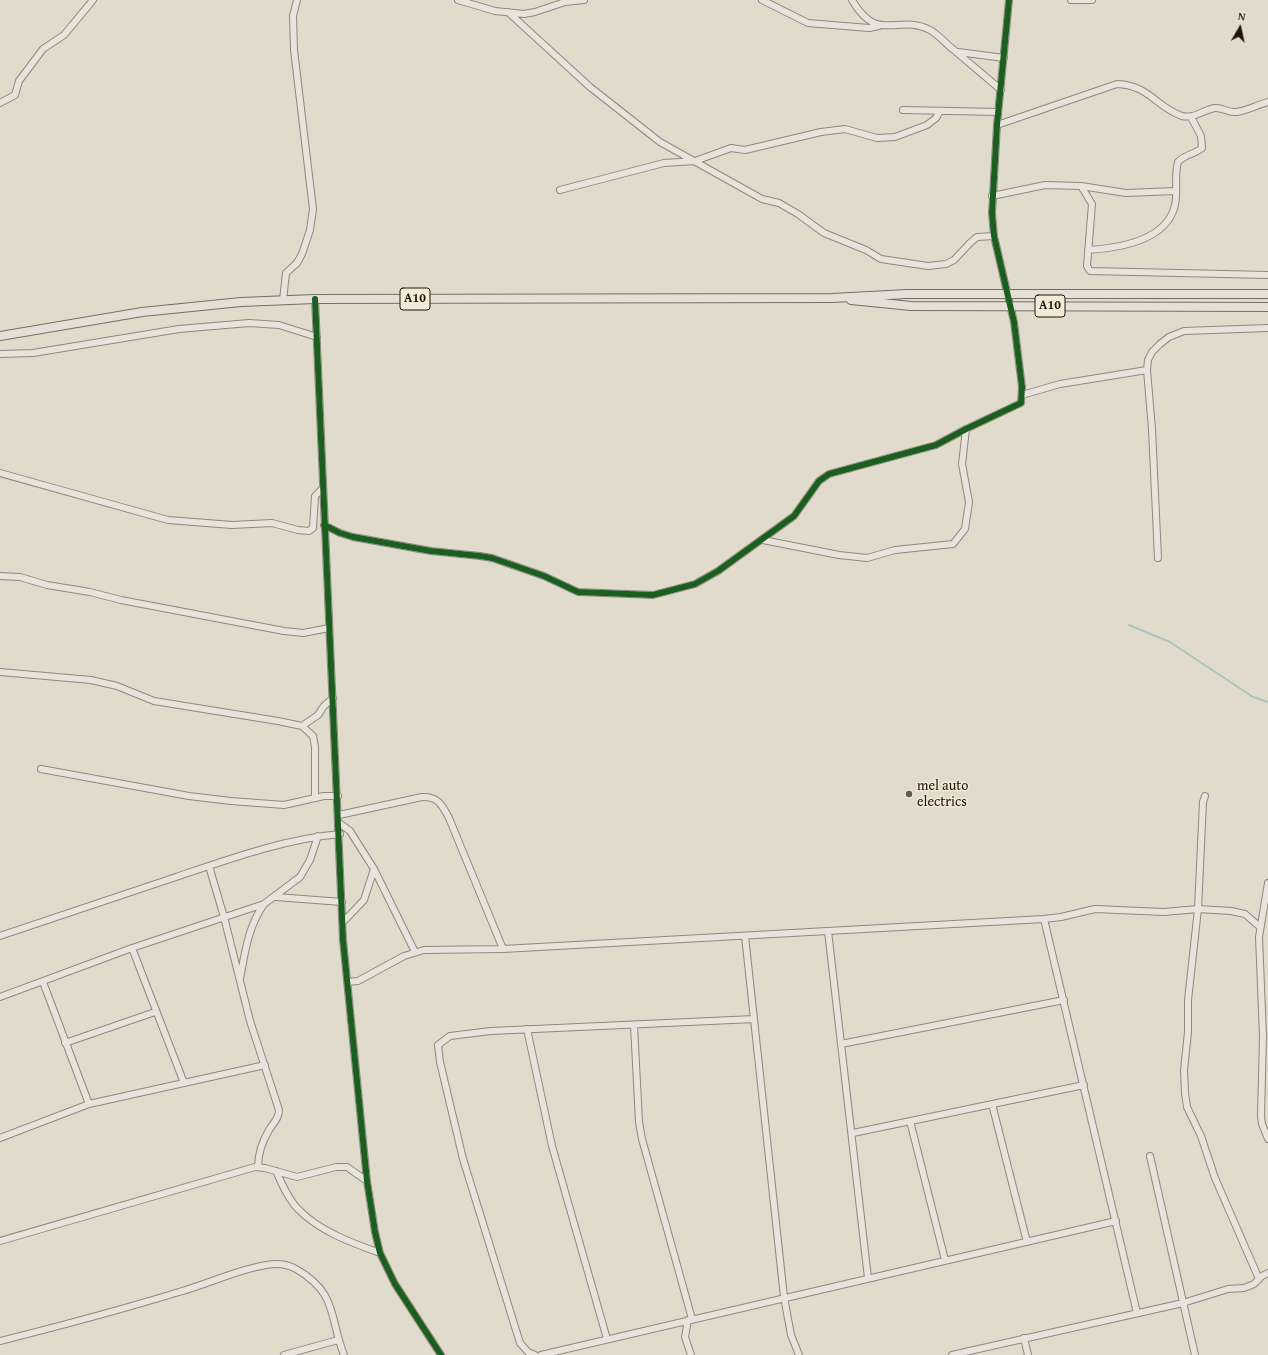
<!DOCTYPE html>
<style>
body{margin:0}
#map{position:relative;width:1268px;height:1355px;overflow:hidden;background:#e1dbcc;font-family:"Gentium Book Plus",serif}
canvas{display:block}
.north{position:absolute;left:1220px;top:8px;width:40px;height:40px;-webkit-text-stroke:3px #f1ead8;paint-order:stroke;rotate:9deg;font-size:11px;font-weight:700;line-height:16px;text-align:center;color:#241204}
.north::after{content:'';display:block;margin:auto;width:14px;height:18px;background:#241204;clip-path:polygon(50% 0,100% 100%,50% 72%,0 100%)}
</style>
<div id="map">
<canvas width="1268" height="1355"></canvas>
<div class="north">N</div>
</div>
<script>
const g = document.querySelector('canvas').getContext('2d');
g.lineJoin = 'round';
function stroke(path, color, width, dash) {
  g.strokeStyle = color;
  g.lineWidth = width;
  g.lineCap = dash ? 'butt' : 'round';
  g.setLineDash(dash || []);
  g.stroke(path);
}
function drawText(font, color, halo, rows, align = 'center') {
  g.font = font + ' "Gentium Book Plus",serif';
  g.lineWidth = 3;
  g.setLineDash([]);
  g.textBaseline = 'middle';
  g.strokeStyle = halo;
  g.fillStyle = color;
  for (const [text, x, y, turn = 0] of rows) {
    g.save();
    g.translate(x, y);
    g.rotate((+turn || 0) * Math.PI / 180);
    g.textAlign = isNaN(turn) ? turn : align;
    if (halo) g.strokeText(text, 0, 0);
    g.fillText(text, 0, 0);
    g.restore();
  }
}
stroke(new Path2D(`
 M 1129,625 L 1170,642 L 1253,697 L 1268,702`), '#aec5bd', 2);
const minor = new Path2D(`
 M 458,0 L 495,11 L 524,14 L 535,12 L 565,2 L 584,0
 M 762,0 L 808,23 L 869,28 L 879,26
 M 852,0 C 878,45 898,13 930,30 C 939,35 946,44 954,50 C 969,63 985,76 1001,90
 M 1071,0 L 1092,0
 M 508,12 L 590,87 L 660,142 L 762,199 L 779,203 L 798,214 L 824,233 L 866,250 L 881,259 L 928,266 L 946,264 L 954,260 L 970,243 L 977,237 L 994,236
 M 958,52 L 1004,58
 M 0,103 L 15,95 L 19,81 L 43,49 L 64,35 L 93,0
 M 903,110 L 998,112
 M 997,125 L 1117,84 C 1149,85 1157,108 1182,116 C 1194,119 1203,110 1215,108 C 1222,107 1228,113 1236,112 C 1246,111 1257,105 1268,102
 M 1081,186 L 1092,204 L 1087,266 L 1090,271 L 1268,275
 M 560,190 L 664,163 L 695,161 L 731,148 L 745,150 L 821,132 L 845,129 L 877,138 L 895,137 L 927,125 L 936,118 L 940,111
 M 992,196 L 1045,185 L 1081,186 L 1126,193 L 1176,191
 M 1088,250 C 1119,248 1167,241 1175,205 C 1178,191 1174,176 1178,162 C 1184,155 1195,154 1202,148 L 1201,136 L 1191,117
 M 315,299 L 343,940 L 367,1181 L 375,1232 L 380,1253 L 395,1284 L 441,1355
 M 283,300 L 286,273 L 297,263 L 302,254 L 310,230 L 313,209 L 294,50 L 293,16 L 297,0
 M 0,354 L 33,353 L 179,329 L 249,323 L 279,325 L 317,337
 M 1022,395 L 1060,384 L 1147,370
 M 0,473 L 168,520 L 232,525 L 272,523 L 298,530 L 309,531 L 313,528 L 315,496 L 322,489
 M 324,525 L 340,533 L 353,537 L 431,551 L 480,556 L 492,558 L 544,576 L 578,592 L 653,595 L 695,584 L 718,571 L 794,516 L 819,481 L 829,474 L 936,445 L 966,429 L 1021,403 L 1022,387 L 1014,322 L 994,236 L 992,213 L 997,125 L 1009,0
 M 763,540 L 839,555 L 867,558 L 895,550 L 953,544 L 965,529 L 969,502 L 962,464 L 966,429
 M 1158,558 L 1152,429 L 1147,370 L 1148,360 L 1152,352 L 1160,344 L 1169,337 L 1184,331 L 1268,328
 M 0,576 L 20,577 L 47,585 L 90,592 L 121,600 L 284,631 L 303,633 L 329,628
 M 0,672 L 91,680 L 117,686 L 154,701 L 278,721 L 302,726 L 313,736 L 315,747 L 315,797
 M 302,726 L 318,715 L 324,706 L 333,698
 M 41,769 L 189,796 L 231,801 L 284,805 L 324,796 L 338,796
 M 1205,796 L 1203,802 L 1198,909 L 1188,1000 L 1188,1032 L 1184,1070 L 1185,1093 L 1187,1107 L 1201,1136 L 1215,1178 L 1259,1279
 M 339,815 L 422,797 C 438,796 442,805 449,818 L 503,949 L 424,950 L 404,956 L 358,981 L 347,982
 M 339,823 L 350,831 L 374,869 L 415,952
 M 209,866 L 224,917 L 250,1021 L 279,1110 C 279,1119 273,1123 269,1130 C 262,1142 258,1153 258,1167
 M 1268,883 L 1259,937 L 1263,1036 L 1261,1116 L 1262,1124 L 1268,1139
 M 276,897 L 342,902
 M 1044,919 L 1137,1313
 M 343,922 L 364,900 L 374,869
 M 828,931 L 868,1278
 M 0,936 C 58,916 117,897 176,877 C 229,859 284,839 340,834
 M 745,936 L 784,1297 L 791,1335 L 799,1355
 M 132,948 L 184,1083
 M 503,949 L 1044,919 L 1061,917 L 1095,909 L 1164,912 L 1198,909 L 1231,911 L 1245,914 L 1260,927
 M 240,979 C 245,952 248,927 264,904
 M 43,982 L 89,1104
 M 0,997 L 132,948 L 264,904 L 300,877 L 310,860 L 318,836
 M 634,1025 L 639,1122 L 642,1139 L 692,1319
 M 527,1029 L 552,1146 L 607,1339
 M 65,1043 L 155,1012
 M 841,1044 L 1064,1000
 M 992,1104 L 1027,1242
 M 910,1121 L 945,1260
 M 853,1133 L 1084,1085
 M 0,1138 L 89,1104 L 265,1065
 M 1150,1156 L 1195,1355
 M 276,1171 C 282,1184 288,1199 298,1209 C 319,1231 352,1243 380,1253
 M 0,1241 L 255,1167 L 265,1168 L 297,1177 L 336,1167 L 347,1167 L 367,1181
 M 688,1320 L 685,1337 L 691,1355
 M 1024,1338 L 1028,1355
 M 0,1341 C 60,1326 120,1310 179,1292 C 208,1284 236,1270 266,1265 C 276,1263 286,1263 296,1269 C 338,1293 329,1317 344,1355
 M 284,1355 L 338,1340
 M 535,1355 L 528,1352 L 520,1343 L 463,1159 L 440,1062 L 438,1045 L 450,1036 L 491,1031 L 754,1019
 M 541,1355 L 1116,1221
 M 952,1355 L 1183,1303 L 1228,1289 L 1244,1288 L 1254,1284 L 1262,1276 L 1268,1273`);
const major = new Path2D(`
 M 851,300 L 911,306 L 1268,307
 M 0,336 L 142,312 L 241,302 L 315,299 L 832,298 L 907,294 L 1268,294`);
stroke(minor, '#8e887e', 8);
stroke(major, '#746d64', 10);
stroke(minor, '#e8e4dd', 6);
stroke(major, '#e4e0d8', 8);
stroke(new Path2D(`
 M 315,299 L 343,940 L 367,1181 L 375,1232 L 380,1253 L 395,1284 L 441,1355
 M 324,525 L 340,533 L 353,537 L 431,551 L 480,556 L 492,558 L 544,576 L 578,592 L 653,595 L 695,584 L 718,571 L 794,516 L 819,481 L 829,474 L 936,445 L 966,429 L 1021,403 L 1022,387 L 1014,322 L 994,236 L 992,213 L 997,125 L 1009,0`), '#1b5e20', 6);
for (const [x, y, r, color] of [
 [909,794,4,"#66584a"]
]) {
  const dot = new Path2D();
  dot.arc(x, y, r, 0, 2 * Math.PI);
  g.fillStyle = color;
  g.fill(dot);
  stroke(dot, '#f1ead8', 1.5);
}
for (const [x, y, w] of [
 [415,299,30],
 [1050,306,30]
]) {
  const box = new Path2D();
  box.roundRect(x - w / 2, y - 11, w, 22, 3);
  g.fillStyle = '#f1ead8';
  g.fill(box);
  stroke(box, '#241204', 1);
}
drawText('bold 13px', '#241204', null, [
 ["A10",415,299],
 ["A10",1050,306]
]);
drawText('14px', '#241204', '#f1ead8', [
 ["mel auto",917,786],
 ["electrics",917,802]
], 'left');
</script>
